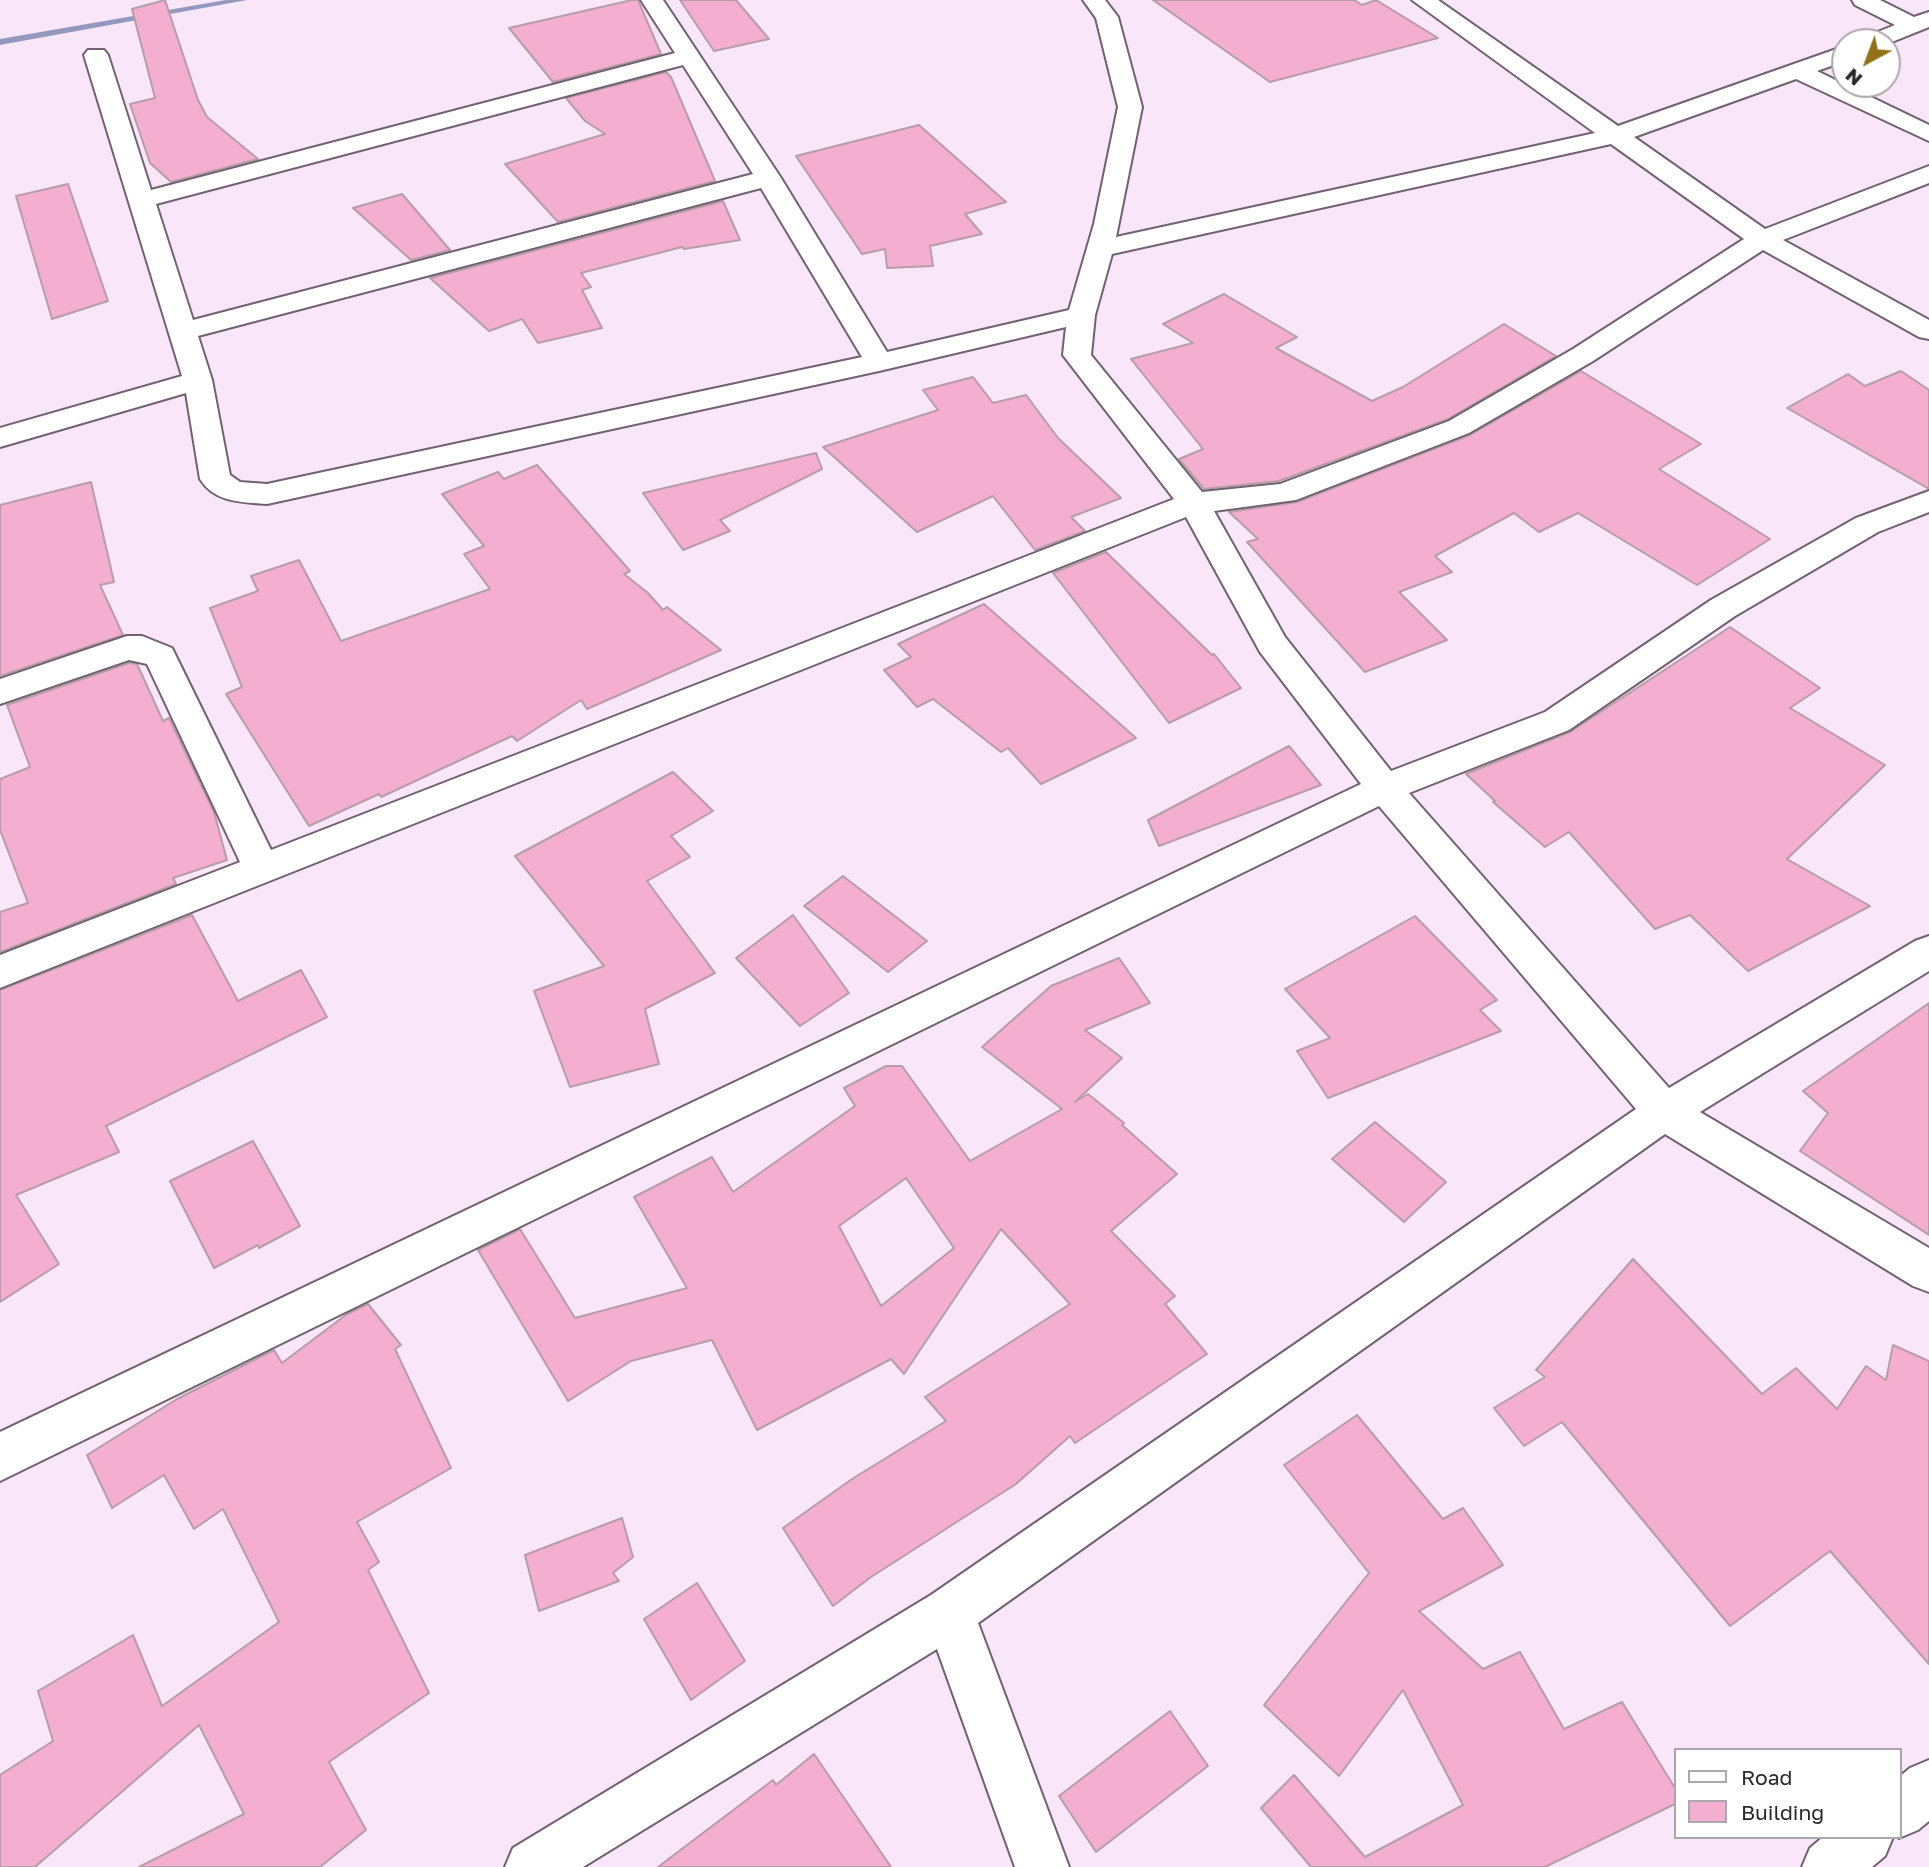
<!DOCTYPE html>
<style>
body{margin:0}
#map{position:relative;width:1929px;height:1867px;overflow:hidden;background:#f9e6f9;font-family:"Golos Text",sans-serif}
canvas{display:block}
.legend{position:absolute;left:1674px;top:1748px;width:228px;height:91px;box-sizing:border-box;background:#fff;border:2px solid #aba8ab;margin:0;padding:9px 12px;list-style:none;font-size:21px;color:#2c252c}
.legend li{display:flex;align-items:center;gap:14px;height:35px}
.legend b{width:35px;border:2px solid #aba8ab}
.north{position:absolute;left:1831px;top:28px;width:70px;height:70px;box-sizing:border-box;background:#fff;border:2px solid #aba8ab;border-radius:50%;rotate:221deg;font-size:19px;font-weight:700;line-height:28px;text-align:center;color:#2c252c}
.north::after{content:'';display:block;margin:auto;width:24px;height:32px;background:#927118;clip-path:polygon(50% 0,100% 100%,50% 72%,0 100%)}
</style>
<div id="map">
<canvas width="1929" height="1867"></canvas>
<ul class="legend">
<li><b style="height:9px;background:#fff"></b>Road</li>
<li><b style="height:19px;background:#f4afd0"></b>Building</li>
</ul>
<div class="north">N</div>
</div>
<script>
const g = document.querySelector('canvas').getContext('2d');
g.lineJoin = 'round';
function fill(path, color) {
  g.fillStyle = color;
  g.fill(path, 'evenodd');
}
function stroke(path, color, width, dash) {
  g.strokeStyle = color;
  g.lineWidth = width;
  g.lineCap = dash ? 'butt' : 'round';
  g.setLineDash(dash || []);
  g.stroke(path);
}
fill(new Path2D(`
 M 226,0 L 247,0 L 0,45 L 0,39 Z`), '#9398be');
const building = new Path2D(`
 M 165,0 L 198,100 L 207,117 L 258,159 L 171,182 L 150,163 L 130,104 L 155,98 L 132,9 Z
 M 632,0 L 638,0 L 661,54 L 553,82 L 509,28 Z
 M 680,0 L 736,0 L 769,39 L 714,51 Z
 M 1153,0 L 1354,0 L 1362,5 L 1376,0 L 1438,38 L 1270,82 Z
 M 666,72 L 671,77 L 715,181 L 558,222 L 505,164 L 605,134 L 585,121 L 566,98 Z
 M 919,125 L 1006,202 L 965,214 L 982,234 L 930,246 L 933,266 L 887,268 L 885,249 L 862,254 L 796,156 Z
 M 68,184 L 108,301 L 52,319 L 16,196 Z
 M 402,194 L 450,250 L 411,260 L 353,208 Z
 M 723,201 L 740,240 L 684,249 L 682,247 L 581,273 L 591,287 L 582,290 L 602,328 L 538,343 L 522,319 L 489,331 L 430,278 Z
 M 1224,294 L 1297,337 L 1276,348 L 1372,401 L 1403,387 L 1504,324 L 1556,356 L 1448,419 L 1279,481 L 1204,489 L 1179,459 L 1203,449 L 1131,359 L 1193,343 L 1163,324 Z
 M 1581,371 L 1701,444 L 1659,469 L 1770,539 L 1697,585 L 1578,513 L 1539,532 L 1514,513 L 1435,556 L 1452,572 L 1399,592 L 1447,640 L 1365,672 L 1247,542 L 1258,539 L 1229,512 L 1297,502 L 1470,435 Z
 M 1901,371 L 1929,390 L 1929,489 L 1787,408 L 1848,374 L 1865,386 Z
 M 973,377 L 993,403 L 1026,395 L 1058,438 L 1121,498 L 1071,517 L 1085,531 L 1035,550 L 993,496 L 917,532 L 823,447 L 938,410 L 923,390 Z
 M 816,453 L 822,469 L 720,520 L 730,531 L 683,550 L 643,493 Z
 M 537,465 L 630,571 L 624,574 L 648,593 L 663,610 L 667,607 L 721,650 L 587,709 L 581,700 L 517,741 L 512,736 L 381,797 L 379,794 L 309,826 L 226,694 L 242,687 L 210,608 L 258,591 L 251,576 L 299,560 L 341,641 L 490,589 L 464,554 L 484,546 L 442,494 L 498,472 L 504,479 Z
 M 91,482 L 114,582 L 100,585 L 123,635 L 0,676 L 0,505 Z
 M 1106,552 L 1212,655 L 1214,654 L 1241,688 L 1169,723 L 1053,573 Z
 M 984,604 L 1136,738 L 1041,784 L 1008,748 L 1001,752 L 933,699 L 917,707 L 884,670 L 911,657 L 898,644 Z
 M 1730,627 L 1820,688 L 1790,708 L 1885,765 L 1787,859 L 1870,906 L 1748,971 L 1690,915 L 1655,929 L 1569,832 L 1545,847 L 1493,802 L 1495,801 L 1466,774 L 1570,732 Z
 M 129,663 L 137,664 L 163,721 L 169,718 L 214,812 L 227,860 L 173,878 L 176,884 L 0,952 L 0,912 L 28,903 L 0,830 L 0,779 L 30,767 L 7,705 Z
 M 1289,746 L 1321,785 L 1159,846 L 1148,820 Z
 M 673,772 L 713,811 L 671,836 L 690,857 L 647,881 L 715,973 L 645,1009 L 659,1064 L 570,1087 L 534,991 L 604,966 L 515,856 Z
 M 843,876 L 927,941 L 888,972 L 804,906 Z
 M 192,915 L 238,1001 L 301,970 L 327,1017 L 106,1126 L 119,1152 L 16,1195 L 59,1264 L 0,1302 L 0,990 Z
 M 793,915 L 849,993 L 800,1026 L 736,958 Z
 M 1415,916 L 1497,1000 L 1480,1010 L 1501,1031 L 1328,1098 L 1297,1051 L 1330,1038 L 1285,989 Z
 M 1119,958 L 1150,1003 L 1085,1030 L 1122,1058 L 1075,1102 L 1088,1094 L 1124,1123 L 1122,1125 L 1177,1174 L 1111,1231 L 1175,1296 L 1165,1304 L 1207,1354 L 1075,1443 L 1070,1436 L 1016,1484 L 871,1577 L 833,1606 L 783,1528 L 852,1479 L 946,1421 L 925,1397 L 1070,1304 L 1001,1229 L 904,1374 L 891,1359 L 757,1430 L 712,1340 L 631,1361 L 568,1401 L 478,1250 L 520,1229 L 575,1318 L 687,1288 L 634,1197 L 712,1157 L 733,1192 L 855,1106 L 844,1088 L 886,1066 L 902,1066 L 970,1161 L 1062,1109 L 982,1047 L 1051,986 ZM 906,1178 L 954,1248 L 881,1306 L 839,1226 Z
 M 1929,1003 L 1929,1235 L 1800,1151 L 1828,1113 L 1803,1091 Z
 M 1375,1122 L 1446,1182 L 1404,1222 L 1332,1159 Z
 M 253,1141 L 300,1226 L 259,1248 L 258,1245 L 214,1268 L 170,1181 Z
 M 1633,1259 L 1762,1394 L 1796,1368 L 1837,1409 L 1866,1366 L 1886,1380 L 1893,1345 L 1929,1361 L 1929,1664 L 1830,1551 L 1730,1626 L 1562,1422 L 1524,1446 L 1494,1408 L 1545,1377 L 1536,1370 Z
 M 368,1304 L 401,1345 L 395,1349 L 451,1468 L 357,1522 L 379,1562 L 368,1570 L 429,1693 L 329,1762 L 366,1830 L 320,1867 L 139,1867 L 244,1814 L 199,1725 L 35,1867 L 0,1867 L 0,1775 L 53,1741 L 38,1691 L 133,1635 L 162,1706 L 279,1622 L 223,1509 L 194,1529 L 164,1475 L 112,1508 L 87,1455 L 177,1399 L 274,1350 L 282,1363 L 347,1314 Z
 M 1357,1415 L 1443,1519 L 1463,1508 L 1503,1565 L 1419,1611 L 1483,1669 L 1520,1652 L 1564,1729 L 1622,1702 L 1675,1788 L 1675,1804 L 1545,1867 L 1311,1867 L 1261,1808 L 1294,1775 L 1365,1857 L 1463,1805 L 1403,1690 L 1339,1776 L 1264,1705 L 1369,1573 L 1284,1465 Z
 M 622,1518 L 633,1557 L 613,1573 L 619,1581 L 539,1611 L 525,1555 Z
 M 697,1583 L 745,1661 L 691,1700 L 644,1619 Z
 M 1170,1711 L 1208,1766 L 1096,1852 L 1059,1796 Z
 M 814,1754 L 891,1867 L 658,1867 L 773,1780 L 776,1785 Z`);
fill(building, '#f4afd0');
stroke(building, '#b69da8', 2);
const minor = new Path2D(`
 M 641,0 L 663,0 L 781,178 L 887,352 L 1069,310 L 1094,224 L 1118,107 L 1096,18 L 1083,0 L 1105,0 L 1118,17 L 1142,107 L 1116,237 L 1595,133 L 1412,0 L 1438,0 L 1618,126 L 1845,46 L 1845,61 L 1817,71 L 1929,125 L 1929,141 L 1796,79 L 1634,137 L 1765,229 L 1929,166 L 1929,183 L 1783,240 L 1929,320 L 1929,339 L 1919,337 L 1763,250 L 1593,361 L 1469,433 L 1296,500 L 1214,511 L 1285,637 L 1391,771 L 1545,712 L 1711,600 L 1856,518 L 1929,491 L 1929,512 L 1878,532 L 1735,616 L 1569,730 L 1409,793 L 1669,1088 L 1915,941 L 1929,936 L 1929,971 L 1700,1112 L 1929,1248 L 1929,1292 L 1913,1286 L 1665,1134 L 978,1623 L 1069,1867 L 1015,1867 L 937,1649 L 583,1867 L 505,1867 L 513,1848 L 931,1595 L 1636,1109 L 1379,806 L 0,1481 L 0,1432 L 1361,784 L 1260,652 L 1186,517 L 0,988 L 0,955 L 240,862 L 147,664 L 129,660 L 0,704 L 0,679 L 127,636 L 142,636 L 172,648 L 271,850 L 1174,499 L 1063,355 L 1066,327 L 879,371 L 267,504 C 242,502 215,503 200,479 L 186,393 L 0,447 L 0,428 L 182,376 L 84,55 L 88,50 L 104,50 L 108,55 L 151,190 L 675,53 ZM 683,65 L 753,174 L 193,320 L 156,204 ZM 1611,144 L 1744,239 L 1573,349 L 1449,421 L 1280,484 L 1202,492 L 1091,355 L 1095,315 L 1112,254 ZM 761,188 L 862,357 L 267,484 L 240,482 L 230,475 L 212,380 L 198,336 Z
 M 1852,0 L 1880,0 L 1914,17 L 1929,12 L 1929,27 L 1887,44 L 1887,42 L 1862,42 L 1865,37 L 1895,25 L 1855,5 Z
 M 1929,1760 L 1929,1821 L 1918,1830 L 1899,1838 L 1899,1777 L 1910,1768 Z
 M 1823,1837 L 1893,1837 L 1885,1856 L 1872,1867 L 1802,1867 L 1810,1848 Z`);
stroke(minor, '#716171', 4);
fill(minor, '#fff');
</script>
